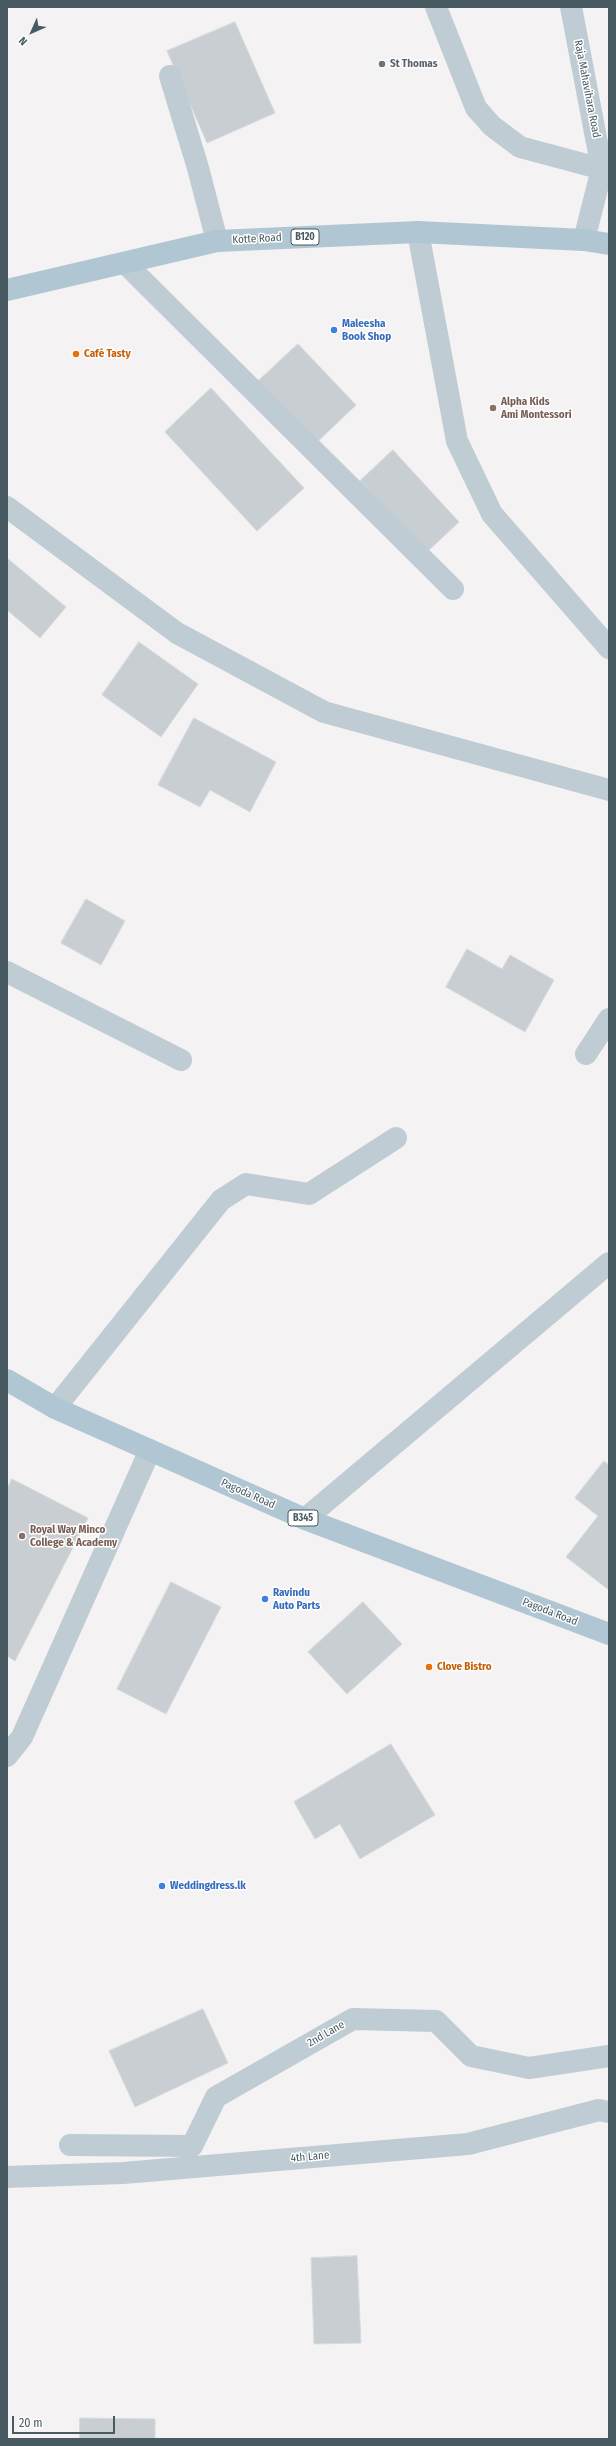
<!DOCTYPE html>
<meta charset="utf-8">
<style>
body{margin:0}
#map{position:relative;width:616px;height:2446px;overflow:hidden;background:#f5f2f3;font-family:"Fira Sans Condensed",sans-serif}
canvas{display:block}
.frame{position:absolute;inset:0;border:8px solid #485a62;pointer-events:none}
.north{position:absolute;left:12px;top:12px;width:40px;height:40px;-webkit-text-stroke:3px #fff;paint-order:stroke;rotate:225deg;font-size:11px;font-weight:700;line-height:16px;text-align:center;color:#485a62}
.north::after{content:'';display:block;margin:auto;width:14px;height:18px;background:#485a62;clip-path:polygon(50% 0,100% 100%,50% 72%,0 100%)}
.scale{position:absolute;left:12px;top:2416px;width:103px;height:18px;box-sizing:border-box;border:2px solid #485a62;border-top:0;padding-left:5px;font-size:12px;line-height:14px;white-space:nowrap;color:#485a62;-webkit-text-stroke:3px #fff;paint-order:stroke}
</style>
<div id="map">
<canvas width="616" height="2446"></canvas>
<div class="frame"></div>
<div class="north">N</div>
<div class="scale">20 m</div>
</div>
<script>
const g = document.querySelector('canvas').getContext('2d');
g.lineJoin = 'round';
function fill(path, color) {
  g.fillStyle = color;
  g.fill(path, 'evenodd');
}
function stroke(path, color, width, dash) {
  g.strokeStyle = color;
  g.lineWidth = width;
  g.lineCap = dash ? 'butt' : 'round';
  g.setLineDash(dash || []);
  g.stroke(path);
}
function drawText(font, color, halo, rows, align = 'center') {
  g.font = font + ' "Fira Sans Condensed",sans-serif';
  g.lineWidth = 3;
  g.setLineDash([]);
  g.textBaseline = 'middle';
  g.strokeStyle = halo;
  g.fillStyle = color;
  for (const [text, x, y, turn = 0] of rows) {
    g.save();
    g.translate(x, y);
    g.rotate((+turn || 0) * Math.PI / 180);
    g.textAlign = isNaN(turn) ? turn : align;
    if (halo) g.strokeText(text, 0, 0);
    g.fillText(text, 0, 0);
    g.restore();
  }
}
const building = new Path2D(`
 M 235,22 L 275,113 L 207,143 L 167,51 Z
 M 298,344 L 356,405 L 313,446 L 255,384 Z
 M 211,388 L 304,488 L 257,531 L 165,432 Z
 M 393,450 L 459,522 L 427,552 L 360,481 Z
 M 7,558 L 66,607 L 40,638 L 7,610 Z
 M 139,642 L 198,684 L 161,737 L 102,695 Z
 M 194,718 L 276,762 L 250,812 L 210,790 L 200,807 L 158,785 Z
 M 86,899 L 125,921 L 101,965 L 61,943 Z
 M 467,949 L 502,969 L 510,955 L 554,980 L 525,1032 L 446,987 Z
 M 604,1461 L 609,1465 L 609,1590 L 566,1557 L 598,1516 L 575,1498 Z
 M 12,1479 L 88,1518 L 15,1661 L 7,1656 L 7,1489 Z
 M 171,1582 L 221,1607 L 166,1714 L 117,1689 Z
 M 363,1602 L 402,1644 L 347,1694 L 308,1652 Z
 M 391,1744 L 435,1815 L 360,1859 L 340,1824 L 315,1839 L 294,1802 Z
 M 203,2009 L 228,2063 L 135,2107 L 109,2051 Z
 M 357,2256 L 361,2343 L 314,2344 L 311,2258 Z
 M 80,2418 L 155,2419 L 155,2439 L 80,2439 Z`);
fill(building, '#c9ced2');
stroke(building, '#d6dade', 1);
stroke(new Path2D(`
 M 436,7 L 476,108 L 492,126 L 520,147 L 602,169
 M 571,7 L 602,169 L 584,240
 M 170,76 L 198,168 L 217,241
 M 418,232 L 457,441 L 492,514 L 609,648
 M 126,264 L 453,589
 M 7,507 L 177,633 L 324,712 L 609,790
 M 7,972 L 181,1060
 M 586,1054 L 609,1019
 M 55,1408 L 221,1200 L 246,1184 L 309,1194 L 396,1138
 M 305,1519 L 609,1263
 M 7,1756 L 22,1737 L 150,1450
 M 70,2145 L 192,2146 L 216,2097 L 353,2019 L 436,2021 L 471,2056 L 529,2068 L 609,2056
 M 7,2177 L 123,2173 L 468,2144 L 599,2110 L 609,2112`), '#bfccd3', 22);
stroke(new Path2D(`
 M 7,290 L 217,241 L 418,232 L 584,240 L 609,244
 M 7,1380 L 55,1408 L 305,1519 L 609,1634`), '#b0c7d3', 22);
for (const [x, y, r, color] of [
 [382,64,4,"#6b7280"],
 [334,330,4,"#3f7fe0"],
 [76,354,4,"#e8710a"],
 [493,408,4,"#8d6e63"],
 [22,1536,4,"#8d6e63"],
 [265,1599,4,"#3f7fe0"],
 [429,1667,4,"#e8710a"],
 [162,1886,4,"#3f7fe0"]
]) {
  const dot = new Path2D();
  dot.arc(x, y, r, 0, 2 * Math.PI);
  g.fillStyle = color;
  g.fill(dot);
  stroke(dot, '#fff', 1.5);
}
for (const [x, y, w] of [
 [305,237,28],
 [303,1518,30]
]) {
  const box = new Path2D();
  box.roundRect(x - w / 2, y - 8, w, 16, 3);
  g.fillStyle = '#fff';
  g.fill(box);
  stroke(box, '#485a62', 1);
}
drawText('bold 10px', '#485a62', null, [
 ["B120",305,237],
 ["B345",303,1518]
]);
drawText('bold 11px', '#5b616d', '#fff', [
 ["St Thomas",390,64]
], 'left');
drawText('11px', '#485a62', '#fff', [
 ["Raja Mahavihara Road",587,89,79],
 ["Kotte Road",257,239,-3],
 ["Pagoda Road",248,1494,24],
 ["Pagoda Road",550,1612,21],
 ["2nd Lane",326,2034,-30],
 ["4th Lane",310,2157,-5]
]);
drawText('bold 11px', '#366cbe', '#fff', [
 ["Maleesha",342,324],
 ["Book Shop",342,337],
 ["Ravindu",273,1593],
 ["Auto Parts",273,1606],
 ["Weddingdress.lk",170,1886]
], 'left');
drawText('bold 11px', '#c56008', '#fff', [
 ["Café Tasty",84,354],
 ["Clove Bistro",437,1667]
], 'left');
drawText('bold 11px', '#785e54', '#fff', [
 ["Alpha Kids",501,402],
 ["Ami Montessori",501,415],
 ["Royal Way Minco",30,1530],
 ["College & Academy",30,1543]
], 'left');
</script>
